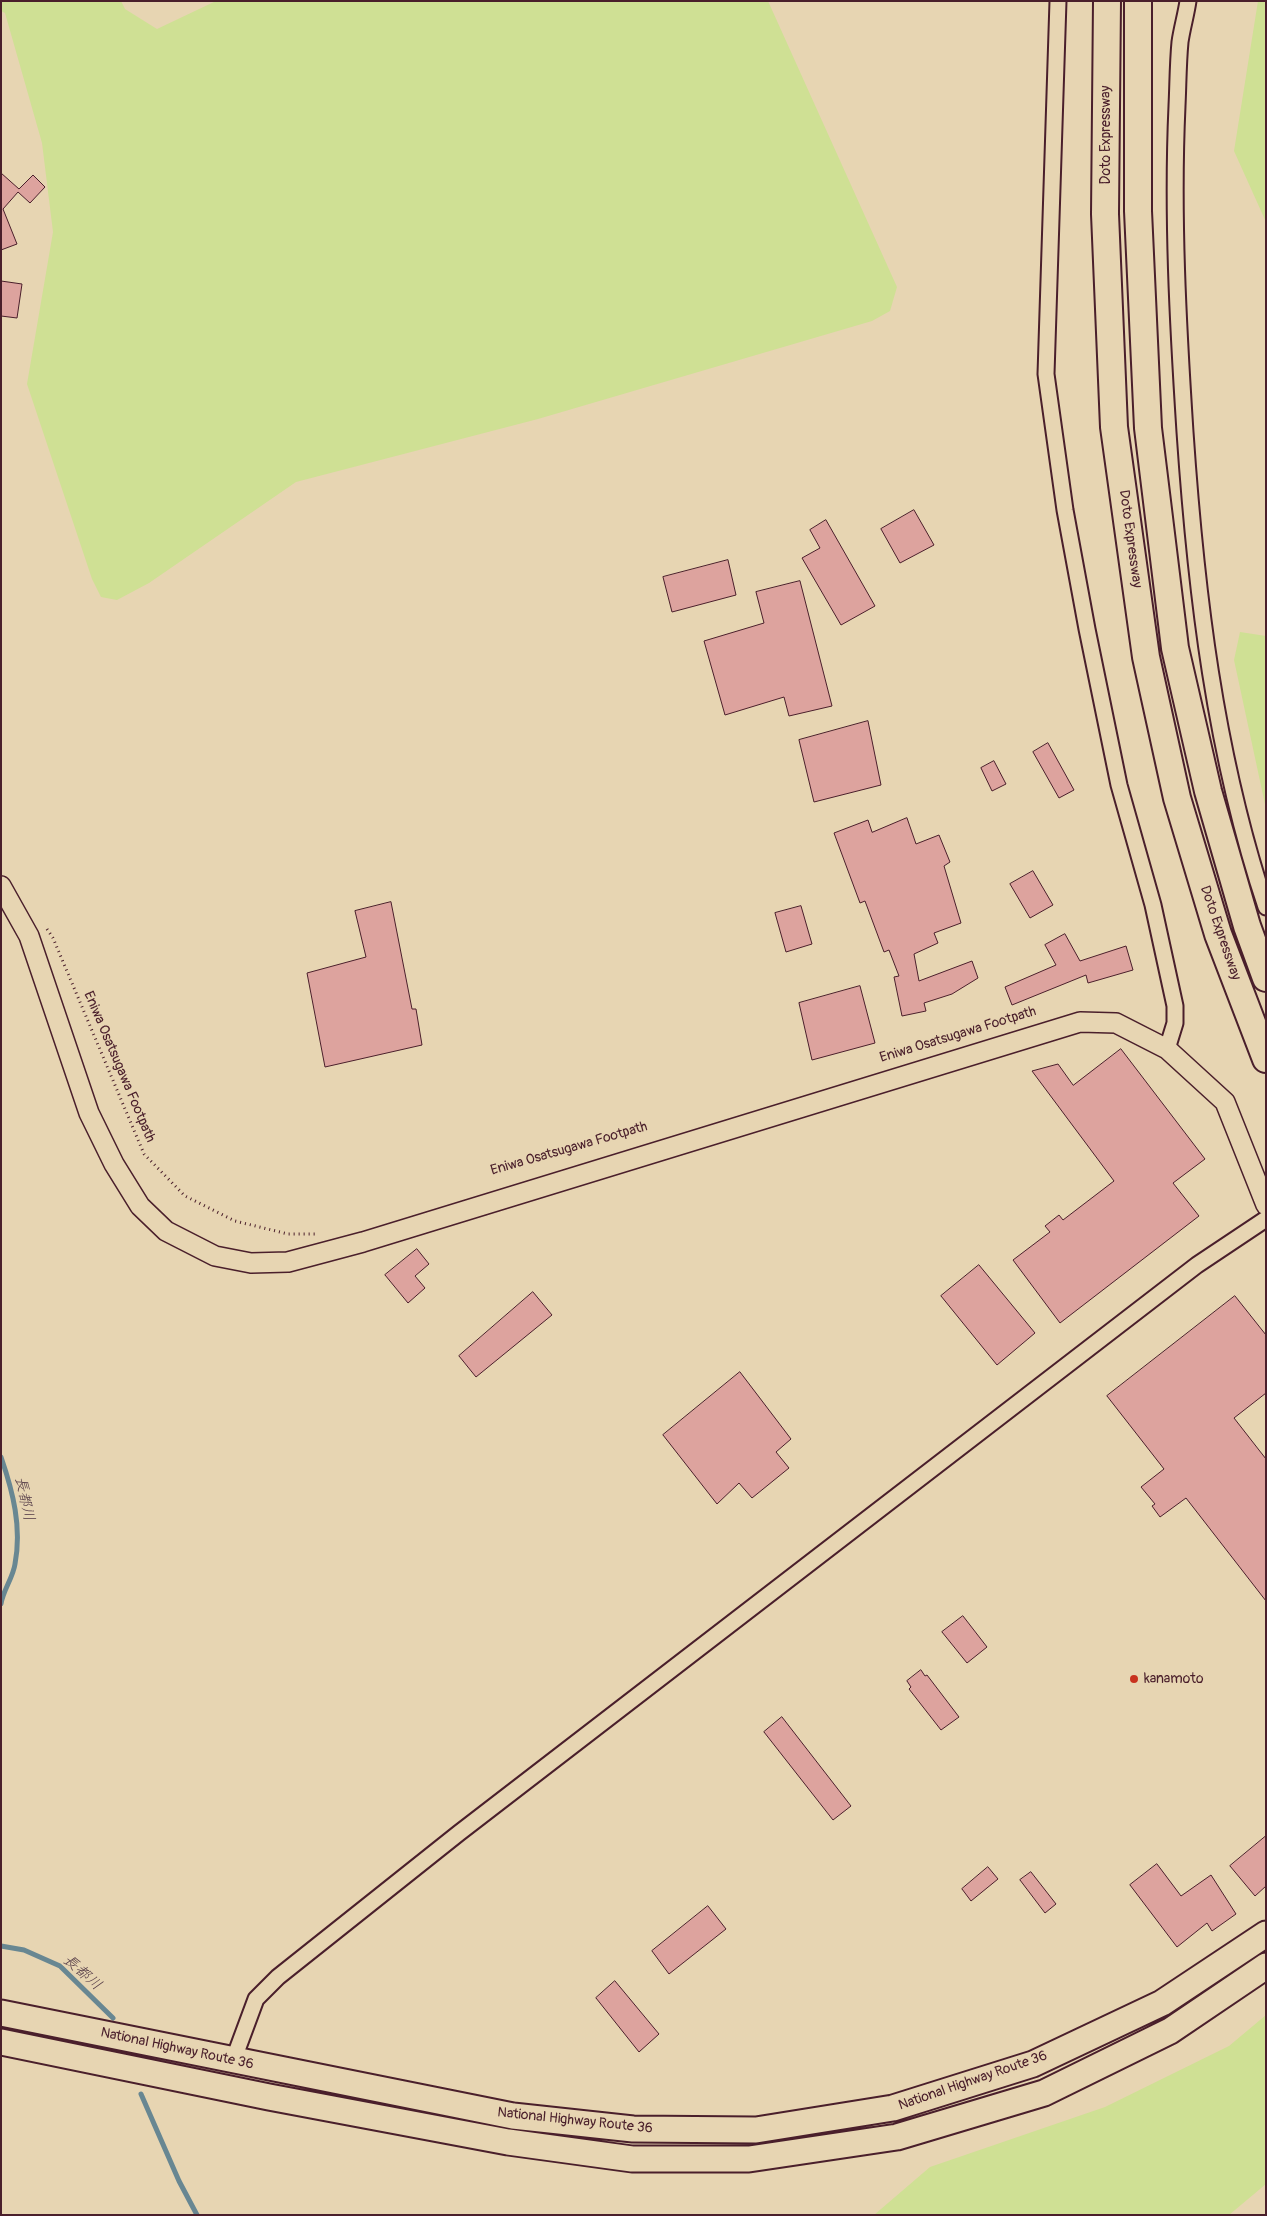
<!DOCTYPE html>
<meta charset="utf-8">
<style>
body{margin:0}
#map{position:relative;width:1267px;height:2216px;overflow:hidden;background:#e7d5b2;font-family:Pangolin,sans-serif}
canvas{display:block}
.frame{position:absolute;inset:0;border:2px solid #4a1f2b;pointer-events:none}
</style>
<div id="map">
<canvas width="1267" height="2216"></canvas>
<div class="frame"></div>
</div>
<script>
const g = document.querySelector('canvas').getContext('2d');
g.lineJoin = 'round';
function fill(path, color) {
  g.fillStyle = color;
  g.fill(path, 'evenodd');
}
function stroke(path, color, width, dash) {
  g.strokeStyle = color;
  g.lineWidth = width;
  g.lineCap = dash ? 'butt' : 'round';
  g.setLineDash(dash || []);
  g.stroke(path);
}
function drawText(font, color, halo, rows, align = 'center') {
  g.font = font + ' Pangolin,"Klee One",sans-serif';
  g.lineWidth = 4;
  g.setLineDash([]);
  g.textBaseline = 'middle';
  g.strokeStyle = halo;
  g.fillStyle = color;
  for (const [text, x, y, turn = 0] of rows) {
    g.save();
    g.translate(x, y);
    g.rotate((+turn || 0) * Math.PI / 180);
    g.textAlign = isNaN(turn) ? turn : align;
    if (halo) g.strokeText(text, 0, 0);
    g.fillText(text, 0, 0);
    g.restore();
  }
}
fill(new Path2D(`
 M 1,1 L 121,1 L 125,9 L 157,29 L 216,1 L 768,1 L 897,287 L 890,311 L 872,321 L 538,419 L 296,482 L 149,583 L 117,600 L 101,597 L 92,579 L 27,384 L 53,232 L 42,143 L 5,13 L 1,11 Z
 M 1258,1 L 1266,1 L 1266,222 L 1234,151 Z
 M 1240,632 L 1266,636 L 1266,809 L 1234,660 Z
 M 1266,2015 L 1266,2184 L 1229,2215 L 874,2215 L 930,2167 L 1105,2107 L 1229,2046 Z`), '#cfe094');
stroke(new Path2D(`
 M 1,1457 C 13,1492 22,1527 15,1564 C 13,1578 3,1590 1,1604
 M 1,1946 L 24,1950 L 60,1966 L 113,2018
 M 141,2094 L 179,2181 L 197,2215`), '#688792', 5);
const building = new Path2D(`
 M 1,173 L 19,189 L 33,175 L 45,187 L 30,203 L 18,192 L 3,209 L 17,244 L 1,250 Z
 M 1,281 L 22,284 L 17,318 L 1,316 Z
 M 914,510 L 934,545 L 900,563 L 881,529 Z
 M 826,520 L 875,606 L 841,625 L 802,558 L 820,548 L 810,530 Z
 M 728,560 L 736,595 L 672,612 L 663,577 Z
 M 800,581 L 832,706 L 789,716 L 784,697 L 725,715 L 704,641 L 764,623 L 756,592 Z
 M 868,721 L 881,785 L 814,802 L 799,740 Z
 M 1048,743 L 1074,790 L 1059,798 L 1033,752 Z
 M 994,761 L 1006,784 L 992,791 L 981,768 Z
 M 907,818 L 916,844 L 939,835 L 950,862 L 944,866 L 961,923 L 934,933 L 938,943 L 914,954 L 919,981 L 972,961 L 978,978 L 952,994 L 924,1003 L 926,1011 L 902,1016 L 894,977 L 899,976 L 889,950 L 884,952 L 865,901 L 860,903 L 834,833 L 868,820 L 872,832 Z
 M 1033,871 L 1053,905 L 1030,918 L 1010,884 Z
 M 391,902 L 412,1009 L 416,1009 L 422,1045 L 325,1067 L 307,973 L 366,957 L 355,911 Z
 M 801,906 L 812,944 L 786,952 L 775,913 Z
 M 1065,934 L 1080,961 L 1126,946 L 1133,970 L 1088,983 L 1086,975 L 1012,1005 L 1005,987 L 1056,965 L 1045,945 Z
 M 860,986 L 875,1043 L 812,1060 L 799,1003 Z
 M 1121,1049 L 1205,1159 L 1173,1183 L 1199,1216 L 1060,1323 L 1013,1260 L 1050,1232 L 1045,1226 L 1059,1215 L 1063,1220 L 1114,1181 L 1032,1071 L 1058,1064 L 1073,1085 Z
 M 417,1249 L 429,1264 L 415,1276 L 425,1288 L 408,1303 L 385,1275 Z
 M 979,1265 L 1035,1333 L 997,1365 L 941,1296 Z
 M 533,1292 L 552,1315 L 476,1377 L 459,1356 Z
 M 1235,1296 L 1266,1335 L 1266,1393 L 1234,1418 L 1266,1459 L 1266,1601 L 1186,1498 L 1160,1517 L 1152,1506 L 1155,1504 L 1141,1487 L 1164,1469 L 1107,1396 Z
 M 740,1372 L 791,1439 L 776,1452 L 789,1468 L 752,1498 L 739,1483 L 717,1504 L 663,1435 Z
 M 963,1616 L 987,1647 L 967,1663 L 942,1632 Z
 M 921,1670 L 925,1676 L 927,1675 L 959,1717 L 941,1730 L 909,1689 L 911,1687 L 907,1681 Z
 M 782,1717 L 851,1806 L 833,1820 L 764,1732 Z
 M 1266,1836 L 1266,1886 L 1255,1896 L 1230,1866 Z
 M 1157,1864 L 1181,1896 L 1211,1875 L 1236,1914 L 1212,1931 L 1207,1923 L 1177,1947 L 1130,1885 Z
 M 988,1867 L 998,1879 L 971,1901 L 962,1889 Z
 M 1031,1872 L 1056,1904 L 1045,1913 L 1020,1880 Z
 M 708,1906 L 726,1929 L 669,1974 L 652,1951 Z
 M 615,1981 L 659,2034 L 639,2052 L 596,1998 Z`);
fill(building, '#dda39e');
stroke(building, '#4a1f2b', 1);
const minor = new Path2D(`
 M 1058,1 L 1046,374 L 1065,510 L 1087,629 L 1119,785 L 1153,905 L 1175,1006 L 1175,1023 L 1167,1049
 M 1188,1 C 1186,15 1182,28 1180,42 C 1178,63 1178,85 1177,106 C 1172,215 1178,324 1185,432 C 1196,593 1215,754 1266,907
 M 233,2061 L 256,1999 L 278,1977 L 459,1833 L 1197,1265 L 1266,1219`);
const tertiary = new Path2D(`
 M 1,886 L 29,936 L 89,1113 L 114,1164 L 140,1206 L 166,1231 L 215,1256 L 251,1263 L 288,1262 L 363,1242 L 1080,1022 L 1116,1023 L 1167,1049 L 1225,1102 L 1266,1205`);
const trunk = new Path2D(`
 M 1,2013 L 513,2116 L 633,2129 L 756,2130 L 893,2108 L 1033,2064 L 1162,2003 L 1266,1934
 M 1,2042 L 269,2097 L 508,2142 L 632,2159 L 749,2159 L 897,2137 L 1044,2093 L 1170,2031 L 1266,1966`);
const motorway = new Path2D(`
 M 1107,1 L 1105,214 L 1114,427 L 1146,657 L 1177,798 L 1218,934 L 1266,1059
 M 1138,1 L 1138,211 L 1148,428 L 1175,648 L 1208,791 L 1247,926 L 1266,978`);
stroke(minor, '#4a1f2b', 19);
stroke(tertiary, '#4a1f2b', 22);
stroke(trunk, '#4a1f2b', 29);
stroke(motorway, '#4a1f2b', 30);
stroke(new Path2D(`
 M 47,929 L 53,938 L 144,1154 L 185,1196 L 235,1221 L 288,1234 L 318,1234`), '#4a1f2b', 3, [1, 4]);
stroke(minor, '#e7d5b2', 15);
stroke(tertiary, '#e7d5b2', 19);
stroke(trunk, '#e7d5b2', 25);
stroke(motorway, '#e7d5b2', 26);
for (const [x, y, r, color] of [
 [1134,1679,5,"#c8321e"]
]) {
  const dot = new Path2D();
  dot.arc(x, y, r, 0, 2 * Math.PI);
  g.fillStyle = color;
  g.fill(dot);
  stroke(dot, '#e7d5b2', 2);
}
drawText('14px', '#4a1f2b', '#e7d5b2', [
 ["Doto Expressway",1106,135,-90],
 ["Doto Expressway",1130,539,82],
 ["Doto Expressway",1220,933,71],
 ["Eniwa Osatsugawa Footpath",958,1035,-17],
 ["Eniwa Osatsugawa Footpath",119,1067,67],
 ["Eniwa Osatsugawa Footpath",569,1149,-16],
 ["National Highway Route 36",177,2049,12],
 ["National Highway Route 36",973,2081,-19],
 ["National Highway Route 36",575,2121,6]
]);
drawText('14px', '#4a1f2b', '#e7d5b2', [
 ["kanamoto",1144,1679]
], 'left');
drawText('italic 15px', '#523945', '#e7d5b2', [
 ["長都川",24,1499,78],
 ["長都川",82,1973,41]
]);
</script>
